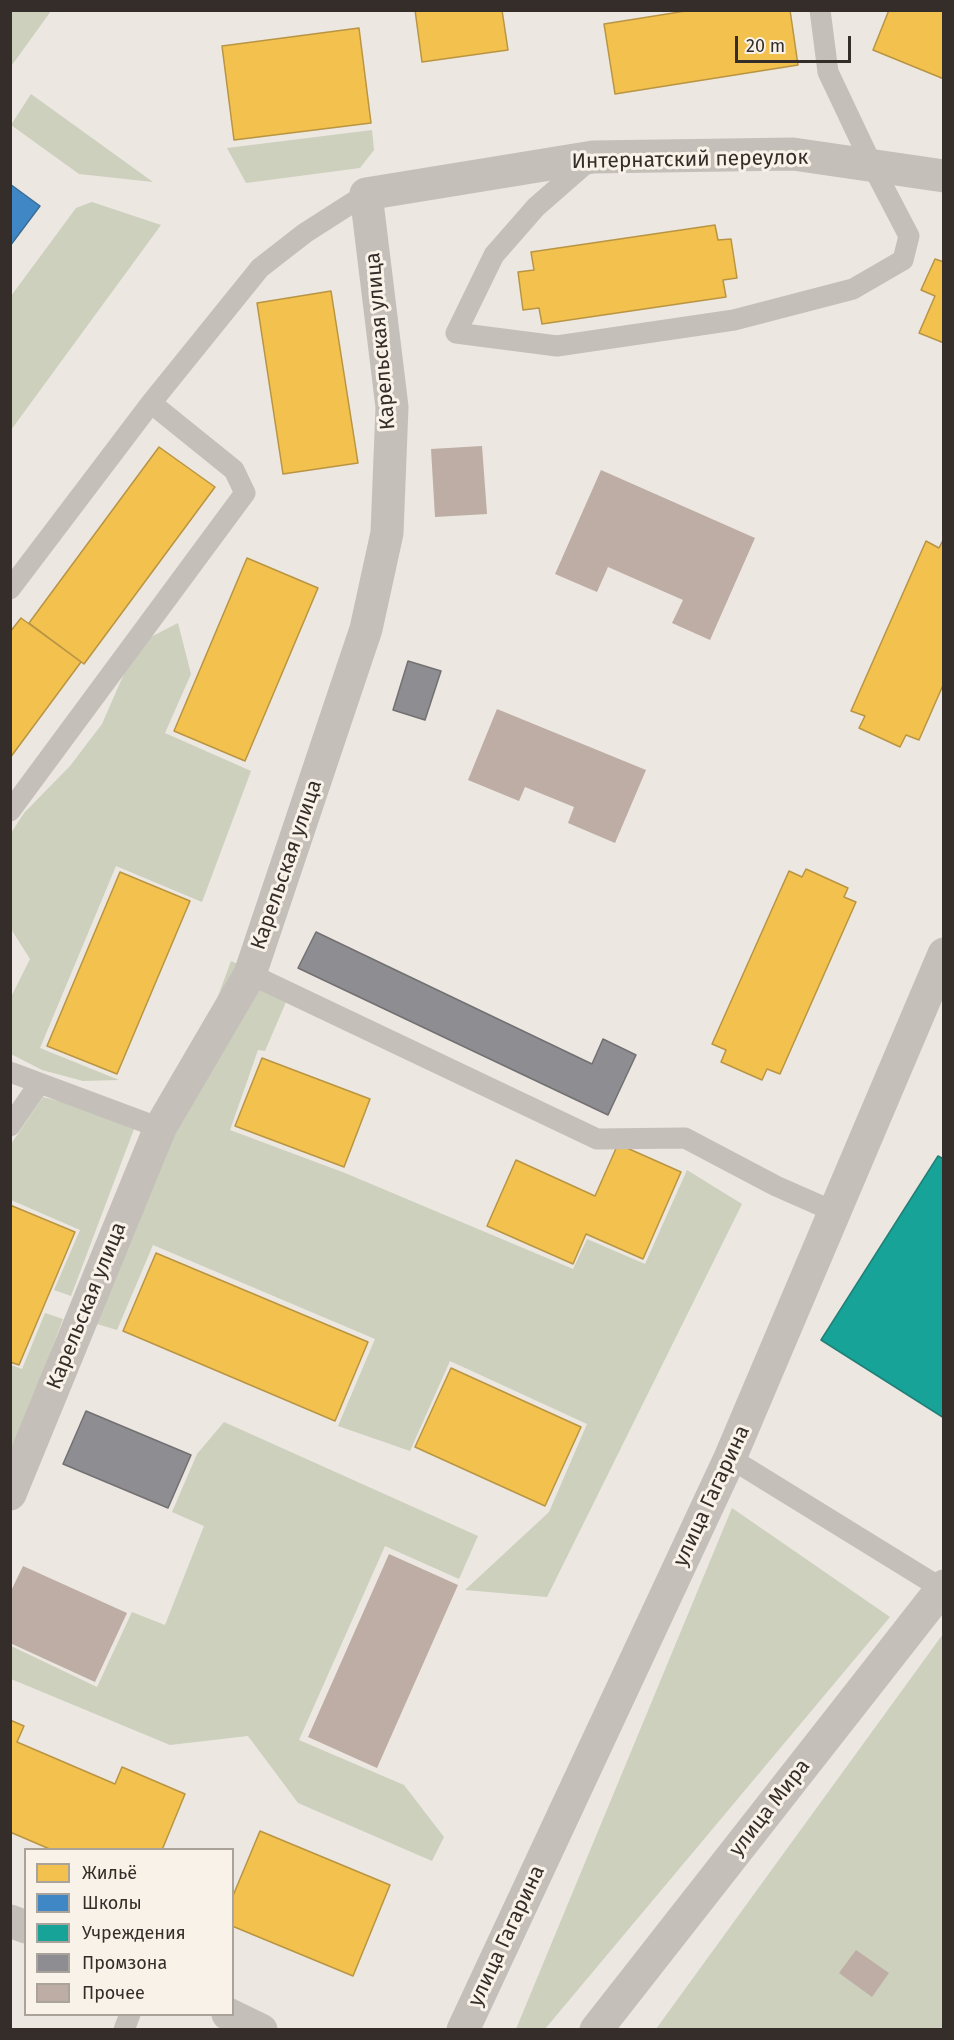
<!DOCTYPE html>
<meta charset="utf-8">
<style>
body{margin:0}
#map{position:relative;width:954px;height:2040px;overflow:hidden;background:#ece7e1;font-family:"Fira Sans",sans-serif}
canvas{display:block}
.frame{position:absolute;inset:0;border:12px solid #352d29;pointer-events:none}
.legend{position:absolute;left:24px;top:1848px;width:210px;height:168px;box-sizing:border-box;background:#f8f2e9;border:2px solid #aaa39c;margin:0;padding:8px 10px;list-style:none;font-size:18px;color:#352d29}
.legend li{display:flex;align-items:center;gap:12px;height:30px}
.legend b{width:30px;border:2px solid #aaa39c}
.scale{position:absolute;left:735px;top:36px;width:116px;height:27px;box-sizing:border-box;border:3px solid #352d29;border-top:0;padding-left:8px;font-size:18px;line-height:21px;white-space:nowrap;color:#352d29;-webkit-text-stroke:4px #f8f2e9;paint-order:stroke}
</style>
<div id="map">
<canvas width="954" height="2040"></canvas>
<div class="frame"></div>
<ul class="legend">
<li><b style="height:16px;background:#f2c14e"></b>Жильё</li>
<li><b style="height:16px;background:#3f88c5"></b>Школы</li>
<li><b style="height:16px;background:#17a398"></b>Учреждения</li>
<li><b style="height:16px;background:#8d8d92"></b>Промзона</li>
<li><b style="height:16px;background:#beada4"></b>Прочее</li>
</ul>
<div class="scale">20 m</div>
</div>
<script>
const g = document.querySelector('canvas').getContext('2d');
g.lineJoin = 'round';
function fill(path, color) {
  g.fillStyle = color;
  g.fill(path, 'evenodd');
}
function stroke(path, color, width, dash) {
  g.strokeStyle = color;
  g.lineWidth = width;
  g.lineCap = dash ? 'butt' : 'round';
  g.setLineDash(dash || []);
  g.stroke(path);
}
function drawText(font, color, halo, rows, align = 'center') {
  g.font = font + ' "Fira Sans",sans-serif';
  g.lineWidth = 6;
  g.setLineDash([]);
  g.textBaseline = 'middle';
  g.strokeStyle = halo;
  g.fillStyle = color;
  for (const [text, x, y, turn = 0] of rows) {
    g.save();
    g.translate(x, y);
    g.rotate((+turn || 0) * Math.PI / 180);
    g.textAlign = isNaN(turn) ? turn : align;
    if (halo) g.strokeText(text, 0, 0);
    g.fillText(text, 0, 0);
    g.restore();
  }
}
fill(new Path2D(`
 M 11,10 L 51,11 L 12,65 L 10,64 Z
 M 31,94 L 153,182 L 79,174 L 11,125 Z
 M 372,130 L 374,150 L 360,168 L 246,183 L 227,148 Z
 M 92,202 L 161,225 L 11,430 L 11,296 L 76,208 Z
 M 178,623 L 191,674 L 165,733 L 251,771 L 202,902 L 116,866 L 40,1048 L 119,1080 L 83,1081 L 42,1070 L 11,1054 L 10,999 L 30,959 L 11,929 L 11,833 L 24,813 L 70,766 L 102,724 L 137,644 Z
 M 231,961 L 292,988 L 265,1051 L 258,1050 L 230,1130 L 345,1173 L 573,1269 L 587,1239 L 645,1264 L 687,1170 L 742,1204 L 547,1597 L 465,1590 L 549,1512 L 587,1424 L 450,1361 L 410,1451 L 338,1426 L 375,1339 L 153,1245 L 117,1330 L 97,1324 Z
 M 43,1097 L 137,1121 L 71,1296 L 54,1290 L 80,1230 L 11,1200 L 11,1144 Z
 M 45,1313 L 63,1319 L 11,1457 L 11,1365 L 22,1369 Z
 M 224,1422 L 478,1536 L 459,1579 L 385,1546 L 299,1740 L 404,1785 L 444,1837 L 432,1861 L 298,1803 L 248,1736 L 170,1745 L 11,1679 L 11,1646 L 97,1687 L 132,1612 L 165,1625 L 204,1526 L 172,1512 L 197,1454 Z
 M 732,1508 L 890,1617 L 545,2029 L 516,2029 Z
 M 943,1634 L 943,2029 L 656,2029 Z`), '#ccd0bd');
const homes = new Path2D(`
 M 415,10 L 502,10 L 508,50 L 422,62 Z
 M 692,10 L 790,10 L 798,65 L 615,94 L 604,24 Z
 M 889,10 L 944,10 L 944,79 L 873,50 Z
 M 359,28 L 371,123 L 234,140 L 222,46 Z
 M 715,225 L 718,240 L 731,239 L 737,278 L 723,280 L 726,297 L 542,324 L 539,308 L 523,310 L 518,272 L 534,270 L 531,252 Z
 M 935,259 L 944,262 L 944,343 L 919,333 L 935,296 L 921,290 Z
 M 331,291 L 358,463 L 283,474 L 257,303 Z
 M 159,447 L 215,487 L 84,664 L 29,623 Z
 M 944,538 L 944,683 L 919,740 L 906,735 L 900,747 L 859,728 L 865,716 L 851,711 L 926,541 L 939,548 Z
 M 247,558 L 318,588 L 245,761 L 174,731 Z
 M 21,618 L 81,662 L 10,758 L 10,632 Z
 M 806,869 L 848,888 L 844,897 L 856,902 L 780,1074 L 767,1069 L 762,1080 L 721,1062 L 726,1050 L 712,1044 L 789,871 L 802,877 Z
 M 120,872 L 190,901 L 117,1074 L 47,1046 Z
 M 262,1058 L 370,1099 L 344,1167 L 235,1126 Z
 M 618,1144 L 681,1172 L 643,1259 L 586,1234 L 573,1264 L 487,1226 L 516,1160 L 595,1196 Z
 M 10,1205 L 75,1232 L 19,1365 L 10,1362 Z
 M 156,1253 L 368,1342 L 335,1421 L 123,1331 Z
 M 451,1368 L 581,1427 L 545,1506 L 415,1447 Z
 M 10,1720 L 24,1726 L 17,1742 L 115,1784 L 122,1767 L 185,1794 L 162,1850 L 52,1850 L 10,1832 Z
 M 260,1831 L 390,1885 L 353,1976 L 232,1926 L 232,1898 Z`);
fill(homes, '#f2c14e');
stroke(homes, '#b99543', 1.5);
const schools = new Path2D(`
 M 10,184 L 40,206 L 10,246 Z`);
fill(schools, '#3f88c5');
stroke(schools, '#3c6d96', 1.5);
const public = new Path2D(`
 M 938,1156 L 944,1159 L 944,1418 L 821,1340 Z`);
fill(public, '#17a398');
stroke(public, '#208077', 1.5);
const industry = new Path2D(`
 M 408,661 L 441,671 L 425,720 L 393,710 Z
 M 316,932 L 592,1064 L 603,1039 L 636,1055 L 608,1115 L 298,968 Z
 M 86,1411 L 191,1455 L 168,1508 L 63,1464 Z`);
fill(industry, '#8d8d92');
stroke(industry, '#737072', 1.5);
fill(new Path2D(`
 M 482,446 L 487,514 L 435,517 L 431,449 Z
 M 601,470 L 755,538 L 710,640 L 672,623 L 683,600 L 608,567 L 597,592 L 555,574 Z
 M 497,709 L 646,770 L 615,843 L 568,823 L 574,807 L 525,787 L 519,801 L 468,780 Z
 M 389,1554 L 458,1585 L 377,1768 L 308,1737 Z
 M 23,1566 L 127,1613 L 95,1682 L 10,1643 L 10,1593 Z
 M 856,1950 L 889,1973 L 872,1997 L 839,1973 Z`), '#beada4');
stroke(new Path2D(`
 M 592,158 L 536,207 L 494,255 L 456,333 L 557,346 L 734,320 L 853,289 L 903,260 L 909,236 L 872,165 L 828,72 L 820,10
 M 10,589 L 151,403 L 260,268 L 305,233 L 366,194
 M 10,811 L 245,493 L 234,470 L 151,403
 M 250,974 L 597,1139 L 685,1138 L 776,1186 L 835,1212
 M 10,1072 L 160,1128
 M 10,1126 L 39,1084
 M 730,1458 L 944,1590
 M 124,2030 L 130,2014`), '#c5bfba', 21);
stroke(new Path2D(`
 M 10,1494 L 160,1128 L 250,974 L 366,629 L 387,533 L 392,407 L 366,194 L 593,157 L 793,154 L 944,176
 M 10,1921 L 26,1927
 M 228,2014 L 261,2030
 M 463,2030 L 730,1458 L 944,954
 M 596,2030 L 944,1586`), '#c5bfba', 33);
drawText('21px', '#352d29', '#f8f2e9', [
 ["Интернатский переулок",690,160,-1],
 ["Карельская улица",381,341,-95],
 ["Карельская улица",287,865,-71],
 ["Карельская улица",87,1306,-68],
 ["улица Гагарина",712,1496,-65],
 ["улица Мира",770,1808,-52],
 ["улица Гагарина",507,1936,-65]
]);
</script>
